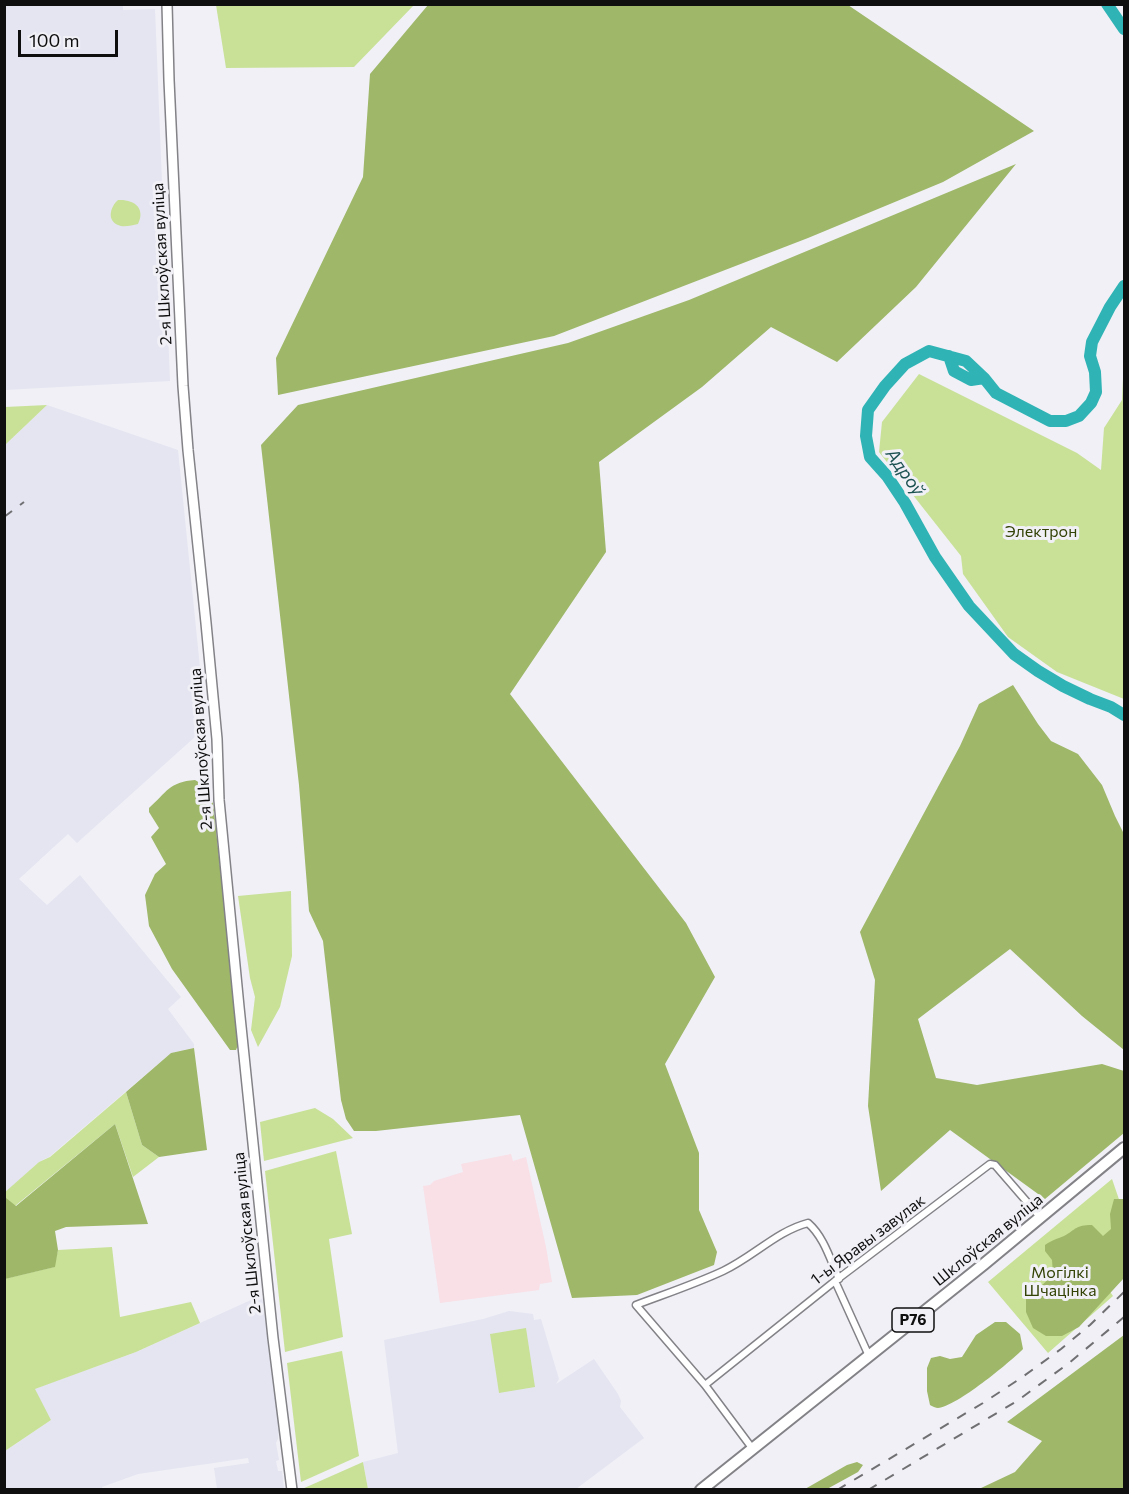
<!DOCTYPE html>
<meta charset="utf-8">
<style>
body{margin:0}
#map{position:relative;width:1129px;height:1494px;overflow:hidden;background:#f0f0f6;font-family:Commissioner,sans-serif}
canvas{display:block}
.frame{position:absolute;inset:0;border:6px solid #0f0f10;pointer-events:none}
.scale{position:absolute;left:18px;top:30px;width:100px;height:27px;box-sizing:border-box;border:3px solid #0f0f10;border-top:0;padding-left:8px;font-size:18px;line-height:21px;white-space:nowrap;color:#0f0f10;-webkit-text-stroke:4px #f0f0f6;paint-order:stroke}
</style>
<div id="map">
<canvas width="1129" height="1494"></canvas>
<div class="frame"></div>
<div class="scale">100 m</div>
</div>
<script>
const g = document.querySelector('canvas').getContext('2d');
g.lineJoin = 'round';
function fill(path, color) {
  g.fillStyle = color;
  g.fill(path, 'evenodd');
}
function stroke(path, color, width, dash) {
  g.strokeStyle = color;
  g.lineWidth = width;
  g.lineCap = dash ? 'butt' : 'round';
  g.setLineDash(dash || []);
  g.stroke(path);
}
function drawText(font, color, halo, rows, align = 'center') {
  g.font = font + ' Commissioner,sans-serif';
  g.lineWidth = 6;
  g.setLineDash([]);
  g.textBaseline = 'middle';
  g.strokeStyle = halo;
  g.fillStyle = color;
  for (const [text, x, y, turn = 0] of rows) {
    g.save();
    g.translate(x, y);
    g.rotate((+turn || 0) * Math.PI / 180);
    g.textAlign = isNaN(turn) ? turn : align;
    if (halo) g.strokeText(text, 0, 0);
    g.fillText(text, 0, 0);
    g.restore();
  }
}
fill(new Path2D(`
 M 511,1154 L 513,1161 L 526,1157 L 546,1247 L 552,1282 L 540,1284 L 539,1290 L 440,1303 L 423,1186 L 430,1185 L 434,1181 L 463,1172 L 461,1164 Z`), '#f9dfe6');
fill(new Path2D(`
 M 123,4 L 123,10 L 155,9 L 170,381 L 5,390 L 5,5 Z
 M 47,405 L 178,450 L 206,727 L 77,843 L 68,834 L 19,879 L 47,905 L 80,875 L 181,997 L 168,1009 L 194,1044 L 194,1048 L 171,1053 L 49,1157 L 39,1162 L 5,1193 L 5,445 Z
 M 262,1295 L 279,1430 L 278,1439 L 276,1443 L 279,1460 L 276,1461 L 278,1471 L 282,1471 L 284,1489 L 217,1489 L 214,1468 L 249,1463 L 248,1458 L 138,1474 L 102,1487 L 103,1489 L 5,1490 L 5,1451 L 51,1420 L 34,1389 L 136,1352 Z
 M 509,1311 L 533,1314 L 534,1320 L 541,1319 L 559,1379 L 556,1384 L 594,1359 L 618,1394 L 621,1401 L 620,1407 L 644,1438 L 576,1489 L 368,1489 L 363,1462 L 398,1453 L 384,1340 L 483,1319 Z`), '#e5e5f2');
fill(new Path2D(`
 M 216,5 L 216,4 L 414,5 L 354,67 L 226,68 Z
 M 118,200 C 134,199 146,208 138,224 C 132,225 124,228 118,225 C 106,220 111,206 118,200 Z
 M 1124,356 L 1124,699 L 1057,672 L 1008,637 L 963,574 L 961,556 L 879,452 L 882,422 L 919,374 L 1077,453 L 1101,470 L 1104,428 L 1122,400 Z
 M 47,405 L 5,445 L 5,407 Z
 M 291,891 L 292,956 L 280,1007 L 258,1047 L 251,1030 L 255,997 L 250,978 L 238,896 Z
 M 126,1092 L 142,1145 L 159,1157 L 133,1177 L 115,1124 L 15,1206 L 5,1197 L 4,1193 L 39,1162 L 50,1157 Z
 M 315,1108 L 333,1119 L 353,1138 L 264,1161 L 260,1122 Z
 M 336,1151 L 352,1234 L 329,1239 L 343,1337 L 285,1352 L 265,1171 Z
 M 1112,1179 L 1124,1214 L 1107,1287 L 1113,1296 L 1048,1353 L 988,1282 Z
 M 112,1247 L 120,1317 L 191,1302 L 200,1323 L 136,1352 L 35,1389 L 51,1420 L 5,1451 L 4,1279 L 54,1267 L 58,1250 Z
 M 526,1328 L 535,1387 L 499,1393 L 490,1334 Z
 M 342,1351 L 359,1456 L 301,1482 L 287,1363 Z
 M 363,1462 L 368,1489 L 302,1489 Z`), '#c8e197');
fill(new Path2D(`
 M 428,5 L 848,5 L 1034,131 L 943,182 L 808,238 L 554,336 L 278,395 L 276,358 L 363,177 L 370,74 Z
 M 1016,164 L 916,287 L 837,362 L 771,327 L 702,387 L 599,462 L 606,552 L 510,694 L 686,923 L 715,977 L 665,1064 L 699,1153 L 699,1210 L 717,1252 L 714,1265 L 637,1295 L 572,1298 L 520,1115 L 376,1131 L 354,1131 L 346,1119 L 341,1100 L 323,941 L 309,911 L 299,785 L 261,445 L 298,405 L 568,343 L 689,300 Z
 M 1013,685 L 1038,724 L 1051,741 L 1078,754 L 1102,785 L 1115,816 L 1124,834 L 1124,1050 L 1082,1016 L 1010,949 L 918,1019 L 936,1078 L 977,1085 L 1102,1064 L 1124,1071 L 1124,1133 L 1045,1199 L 950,1130 L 881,1191 L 868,1106 L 875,980 L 860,932 L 960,746 L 979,704 Z
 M 195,780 C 207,787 209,790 213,803 L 239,1038 L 238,1045 L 236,1050 L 230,1050 L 172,969 L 149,926 L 145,895 L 155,874 L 166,864 L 151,837 L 159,828 L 149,812 L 149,808 C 167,792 169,782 195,780 Z
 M 194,1048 L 207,1150 L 159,1157 L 142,1145 L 126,1092 L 171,1053 Z
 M 115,1124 L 148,1224 L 66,1227 L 55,1231 L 58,1250 L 55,1267 L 5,1279 L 5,1197 L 16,1206 Z
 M 1114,1199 L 1124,1199 L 1124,1278 L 1079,1327 L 1062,1336 L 1046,1336 L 1033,1328 L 1026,1312 L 1026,1299 C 1035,1290 1045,1284 1053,1274 L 1052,1260 L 1045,1251 L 1045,1245 C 1052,1240 1057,1239 1064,1236 C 1077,1229 1075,1225 1092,1225 L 1103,1236 L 1111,1229 L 1110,1214 Z
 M 995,1322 L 1006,1322 L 1020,1334 L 1023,1349 C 1009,1363 957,1406 938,1408 C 936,1408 932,1406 930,1405 L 927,1391 L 927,1368 L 931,1358 L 940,1356 L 950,1359 L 962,1357 L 976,1335 Z
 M 1124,1335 L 1124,1489 L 979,1489 L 1015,1472 L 1042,1441 L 1007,1422 Z
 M 857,1462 L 863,1465 L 858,1472 L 827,1489 L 805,1489 L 847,1465 Z`), '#9eb768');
stroke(new Path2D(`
 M 1107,4 L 1124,29
 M 1124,286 L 1110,307 L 1092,342 L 1090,356 L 1095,372 L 1096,392 L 1091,403 L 1079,416 L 1066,421 L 1050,421 L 996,393 L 984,378 L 966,361 L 929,351 L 905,364 L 885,386 L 868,410 L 866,436 L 870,457 L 887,476 L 905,503 L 935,557 L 969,606 L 1014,654 L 1038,671 L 1063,686 L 1090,699 L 1111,707 L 1124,715
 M 949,356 L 954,371 L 971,380 L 984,378`), '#2fb3b4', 12);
const street = new Path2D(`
 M 835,1281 L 869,1356
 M 705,1385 L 835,1281 L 990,1164 L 995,1165 L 1040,1217
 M 752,1448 L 705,1385 L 636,1305 C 665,1294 695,1284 723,1271 C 753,1257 777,1231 808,1223 C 824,1237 830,1259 839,1279`);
const secondary = new Path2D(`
 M 167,4 L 169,80 L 183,386 L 188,450 L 206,623 L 217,739 L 219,800 L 239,1007 L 273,1338 L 292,1490`);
const primary = new Path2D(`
 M 701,1490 L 984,1264 L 1124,1148`);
stroke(street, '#828287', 9);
stroke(secondary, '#828287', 12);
stroke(primary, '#828287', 14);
stroke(street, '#fff', 6);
stroke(secondary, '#fff', 9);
stroke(primary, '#fff', 10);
stroke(new Path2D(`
 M 4,517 L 24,502
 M 837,1490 L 983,1403 L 1021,1378 L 1061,1349 L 1090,1325 L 1124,1292
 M 868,1490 L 1017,1401 L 1069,1363 L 1124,1317`), '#707073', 2, [10, 10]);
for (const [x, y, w] of [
 [913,1320,42]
]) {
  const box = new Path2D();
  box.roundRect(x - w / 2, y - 12, w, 24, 4.5);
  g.fillStyle = '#f0f0f6';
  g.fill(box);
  stroke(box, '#0f0f10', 1.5);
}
drawText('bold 15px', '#0f0f10', null, [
 ["Р76",913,1320]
]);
drawText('16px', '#0f0f10', '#f0f0f6', [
 ["2-я Шклоўская вуліца",162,264,-93],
 ["2-я Шклоўская вуліца",201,749,-94],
 ["2-я Шклоўская вуліца",247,1233,-96],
 ["1-ы Яравы завулак",868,1240,-37],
 ["Шклоўская вуліца",988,1240,-39]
]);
drawText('16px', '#334205', '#f0f0f6', [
 ["Электрон",1041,532],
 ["Могілкі",1060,1273],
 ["Шчацінка",1060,1291]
]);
drawText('italic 18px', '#1c5152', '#f0f0f6', [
 ["Адроў",905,472,55]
]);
</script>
